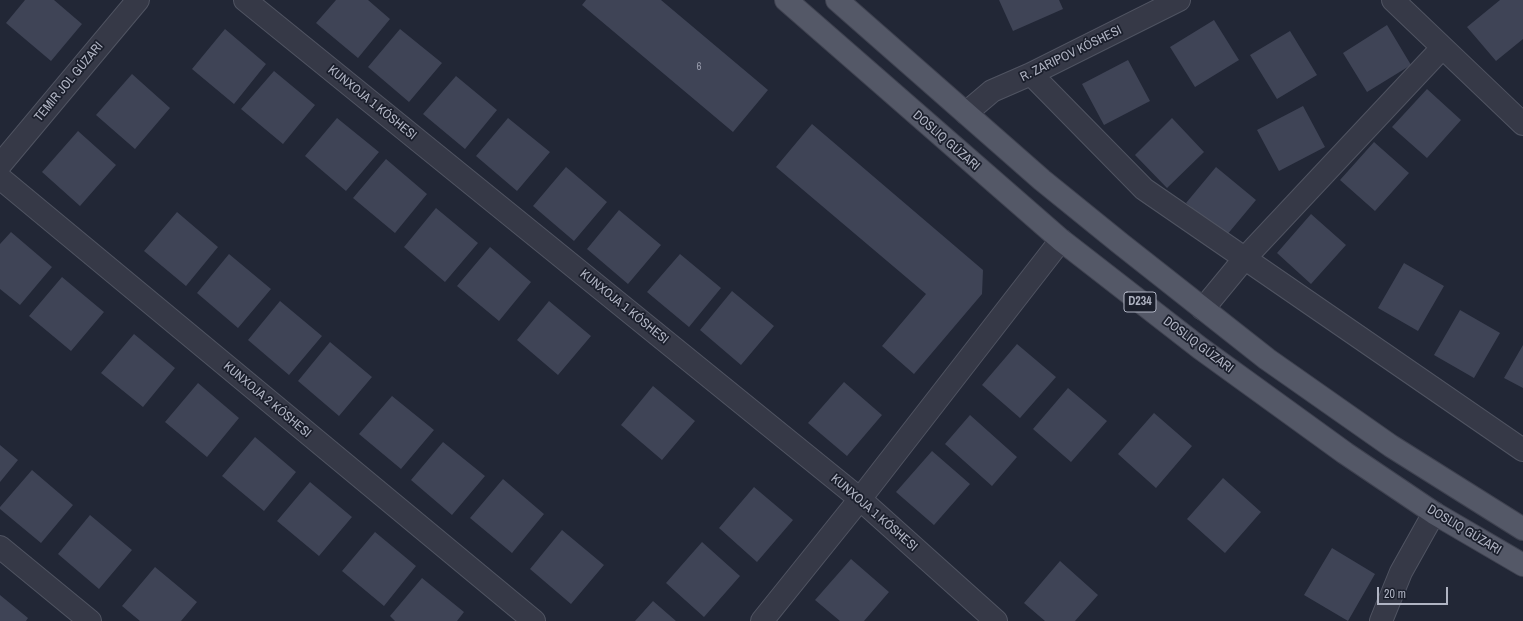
<!DOCTYPE html>
<meta charset="utf-8">
<style>
body{margin:0}
#map{position:relative;width:1523px;height:621px;overflow:hidden;background:#222736;font-family:"Archivo Narrow",sans-serif}
canvas{display:block}
.scale{position:absolute;left:1377px;top:587px;width:71px;height:18px;box-sizing:border-box;border:2px solid #b0b4c3;border-top:0;padding-left:5px;font-size:12px;line-height:14px;white-space:nowrap;color:#b0b4c3;-webkit-text-stroke:3px #1b1f2c;paint-order:stroke}
</style>
<div id="map">
<canvas width="1523" height="621"></canvas>
<div class="scale">20 m</div>
</div>
<script>
const g = document.querySelector('canvas').getContext('2d');
g.lineJoin = 'round';
function fill(path, color) {
  g.fillStyle = color;
  g.fill(path, 'evenodd');
}
function stroke(path, color, width, dash) {
  g.strokeStyle = color;
  g.lineWidth = width;
  g.lineCap = dash ? 'butt' : 'round';
  g.setLineDash(dash || []);
  g.stroke(path);
}
function drawText(font, color, halo, rows, align = 'center') {
  g.font = font + ' "Archivo Narrow",sans-serif';
  g.lineWidth = 3.5;
  g.setLineDash([]);
  g.textBaseline = 'middle';
  g.strokeStyle = halo;
  g.fillStyle = color;
  for (const [text, x, y, turn = 0] of rows) {
    g.save();
    g.translate(x, y);
    g.rotate((+turn || 0) * Math.PI / 180);
    g.textAlign = isNaN(turn) ? turn : align;
    if (halo) g.strokeText(text, 0, 0);
    g.fillText(text, 0, 0);
    g.restore();
  }
}
fill(new Path2D(`
 M 25,0 L 54,0 L 82,24 L 51,61 L 6,23 Z
 M 336,0 L 368,0 L 390,19 L 358,58 L 316,23 Z
 M 586,0 L 661,0 L 768,90 L 733,132 L 582,5 Z
 M 999,0 L 1059,0 L 1063,9 L 1013,31 Z
 M 1500,0 L 1523,0 L 1523,39 L 1496,61 L 1467,27 Z
 M 1214,20 L 1239,60 L 1195,87 L 1170,47 Z
 M 1387,25 L 1411,65 L 1367,92 L 1343,53 Z
 M 225,29 L 266,64 L 234,104 L 192,69 Z
 M 400,29 L 442,63 L 409,102 L 368,67 Z
 M 1290,31 L 1317,75 L 1277,99 L 1250,55 Z
 M 1128,60 L 1150,101 L 1104,125 L 1082,84 Z
 M 274,71 L 315,105 L 283,144 L 241,109 Z
 M 132,74 L 170,108 L 135,149 L 96,115 Z
 M 456,76 L 497,110 L 465,149 L 423,114 Z
 M 1427,89 L 1461,120 L 1427,158 L 1392,127 Z
 M 1303,106 L 1325,147 L 1279,171 L 1257,130 Z
 M 337,118 L 379,152 L 346,191 L 305,156 Z
 M 508,118 L 550,152 L 517,191 L 476,156 Z
 M 1172,118 L 1204,152 L 1167,188 L 1135,155 Z
 M 812,124 L 983,270 L 982,294 L 914,374 L 882,346 L 926,294 L 776,167 Z
 M 78,131 L 116,165 L 80,206 L 42,172 Z
 M 1374,142 L 1409,173 L 1375,211 L 1340,180 Z
 M 386,159 L 427,194 L 395,233 L 353,198 Z
 M 566,167 L 607,202 L 574,241 L 533,206 Z
 M 1216,167 L 1256,200 L 1226,236 L 1186,203 Z
 M 436,208 L 478,243 L 445,282 L 404,247 Z
 M 619,210 L 661,245 L 628,284 L 587,249 Z
 M 177,212 L 218,247 L 186,286 L 144,251 Z
 M 1311,214 L 1346,245 L 1311,284 L 1277,253 Z
 M 11,232 L 52,267 L 20,305 L 0,289 L 0,244 Z
 M 490,247 L 531,282 L 499,321 L 457,286 Z
 M 229,254 L 271,289 L 238,328 L 197,293 Z
 M 680,254 L 721,288 L 689,327 L 647,292 Z
 M 1404,263 L 1444,286 L 1418,331 L 1378,308 Z
 M 62,277 L 104,312 L 71,351 L 29,316 Z
 M 732,291 L 774,326 L 741,365 L 700,330 Z
 M 280,301 L 322,336 L 289,375 L 248,340 Z
 M 549,301 L 591,336 L 558,375 L 517,340 Z
 M 1460,310 L 1500,333 L 1474,378 L 1434,355 Z
 M 134,334 L 175,368 L 143,407 L 101,373 Z
 M 330,342 L 372,377 L 339,416 L 298,381 Z
 M 1017,344 L 1056,377 L 1020,418 L 982,385 Z
 M 1523,345 L 1523,388 L 1504,378 Z
 M 844,382 L 882,415 L 847,456 L 808,423 Z
 M 198,383 L 239,418 L 207,457 L 165,422 Z
 M 653,386 L 695,421 L 662,460 L 621,425 Z
 M 1068,388 L 1107,421 L 1071,462 L 1033,429 Z
 M 392,396 L 434,430 L 401,469 L 359,434 Z
 M 1154,413 L 1192,446 L 1156,488 L 1118,454 Z
 M 970,415 L 1017,457 L 992,486 L 945,444 Z
 M 255,437 L 296,472 L 264,511 L 222,476 Z
 M 443,442 L 485,476 L 452,515 L 411,480 Z
 M 0,445 L 18,460 L 0,482 Z
 M 932,451 L 970,484 L 934,525 L 896,492 Z
 M 32,470 L 73,505 L 41,543 L 0,509 L 0,507 Z
 M 1223,478 L 1261,512 L 1225,553 L 1187,519 Z
 M 503,479 L 544,514 L 512,553 L 470,518 Z
 M 310,482 L 352,517 L 319,556 L 277,521 Z
 M 754,487 L 793,520 L 757,562 L 719,528 Z
 M 90,515 L 132,550 L 99,589 L 58,554 Z
 M 562,530 L 604,565 L 571,604 L 530,569 Z
 M 375,532 L 416,566 L 384,606 L 342,571 Z
 M 702,542 L 740,576 L 704,617 L 666,583 Z
 M 1332,548 L 1375,574 L 1348,621 L 1304,595 Z
 M 851,559 L 889,592 L 864,621 L 840,621 L 815,600 Z
 M 1060,561 L 1098,595 L 1075,621 L 1045,621 L 1024,603 Z
 M 155,567 L 197,602 L 181,621 L 140,621 L 122,606 Z
 M 422,578 L 464,612 L 457,621 L 395,621 L 390,616 Z
 M 0,595 L 28,618 L 26,621 L 0,621 Z
 M 653,601 L 676,621 L 635,621 Z`), '#3f4456');
const minor = new Path2D(`
 M 245,0 L 860,499 L 996,621
 M 1393,0 L 1523,124
 M 1031,74 L 1144,189 L 1523,450
 M 966,113 L 992,91 L 1031,74 L 1179,0
 M 0,165 L 138,0
 M 0,178 L 534,621
 M 1203,309 L 1245,258 L 1442,48
 M 0,547 L 90,621
 M 762,621 L 860,499 L 1061,240
 M 1381,621 L 1401,572 L 1434,513`);
const major = new Path2D(`
 M 786,0 L 1061,240 L 1200,348 L 1345,453 L 1434,513 L 1523,565
 M 837,0 L 1042,180 L 1121,244 L 1267,359 L 1391,446 L 1523,529`);
stroke(minor, '#505462', 24);
stroke(major, '#3f4250', 24);
stroke(minor, '#363947', 22);
stroke(major, '#545867', 22);
drawText('11px', '#9498a8', null, [
 ["6",699,67]
]);
for (const [x, y, w] of [
 [1140,302,32]
]) {
  const box = new Path2D();
  box.roundRect(x - w / 2, y - 10, w, 20, 3);
  g.fillStyle = '#1b1f2c';
  g.fill(box);
  stroke(box, '#b0b4c3', 1);
}
drawText('bold 12px', '#b0b4c3', null, [
 ["D234",1140,302]
]);
drawText('13px', '#b0b4c3', '#1b1f2c', [
 ["R. ZARIPOV KÓSHESI",1071,54,-26],
 ["TEMIR JOL GÚZARI",69,82,-50],
 ["KUNXOJA 1 KÓSHESI",372,103,39],
 ["DOSLIQ GÚZARI",946,141,41],
 ["KUNXOJA 1 KÓSHESI",624,307,39],
 ["DOSLIQ GÚZARI",1198,345,37],
 ["KUNXOJA 2 KÓSHESI",267,400,40],
 ["KUNXOJA 1 KÓSHESI",874,513,41],
 ["DOSLIQ GÚZARI",1464,530,31]
]);
</script>
